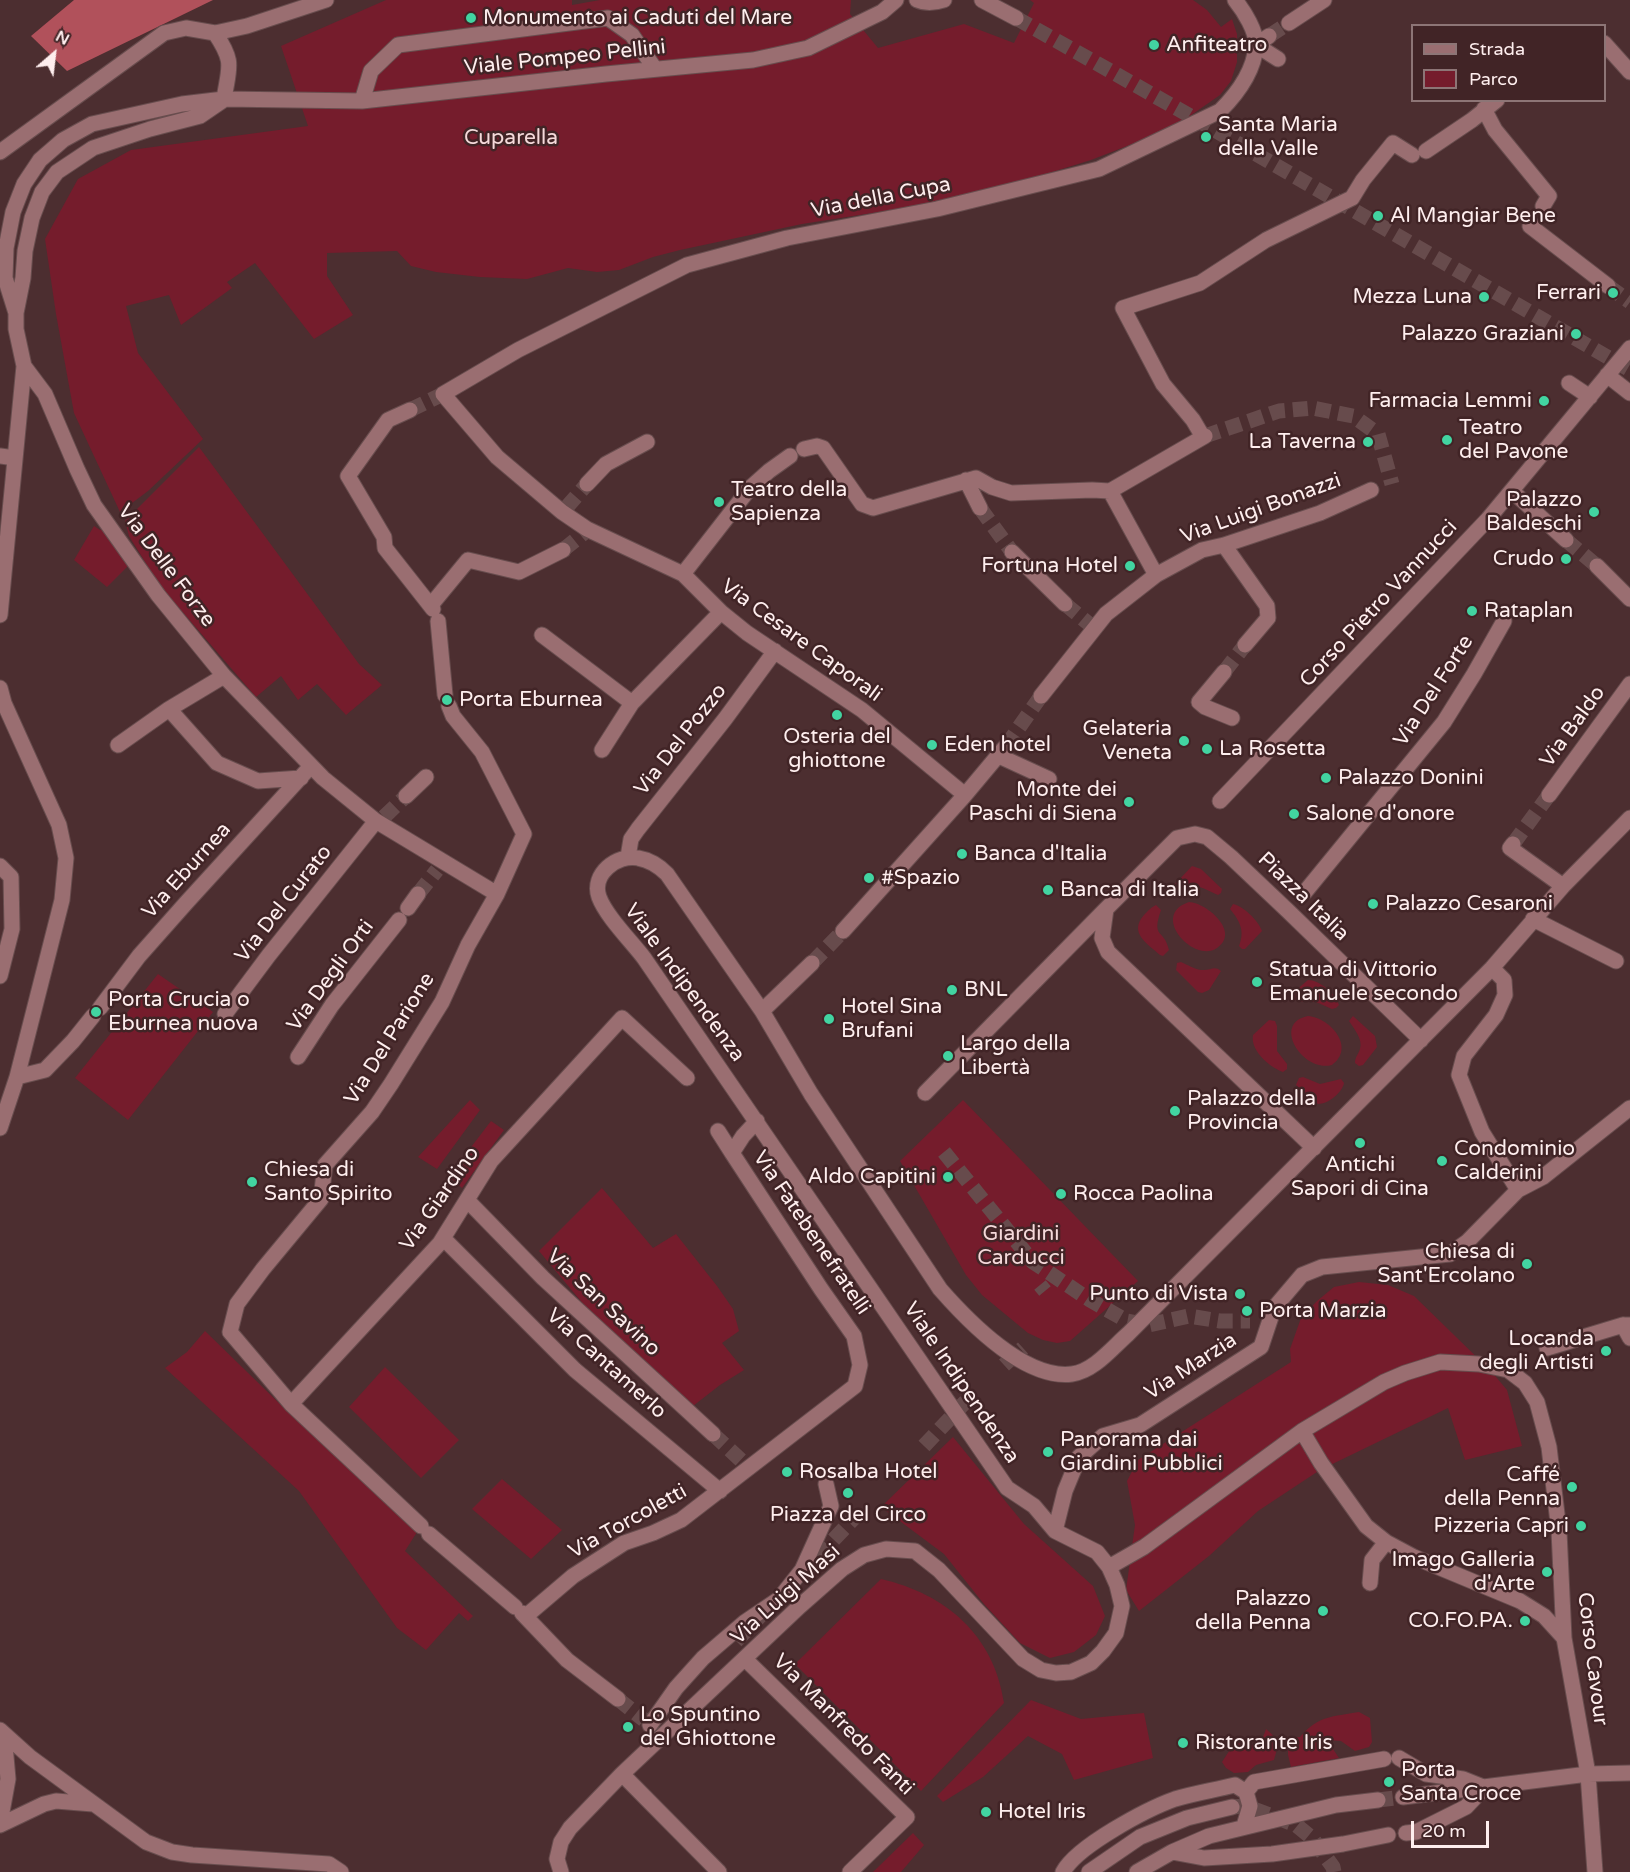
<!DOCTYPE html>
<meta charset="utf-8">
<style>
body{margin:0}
#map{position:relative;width:1630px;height:1872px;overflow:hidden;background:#4c2e30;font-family:"Varela Round",sans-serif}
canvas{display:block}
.legend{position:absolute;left:1411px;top:24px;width:195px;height:78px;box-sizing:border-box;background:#412426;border:2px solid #8d7576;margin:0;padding:8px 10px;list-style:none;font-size:18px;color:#feeeee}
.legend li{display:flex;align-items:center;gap:12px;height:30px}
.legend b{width:30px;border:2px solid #8d7576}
.north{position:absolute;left:24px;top:24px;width:60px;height:60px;-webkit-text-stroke:4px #412426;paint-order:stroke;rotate:28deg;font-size:16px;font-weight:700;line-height:24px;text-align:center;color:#feeeee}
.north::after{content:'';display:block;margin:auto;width:21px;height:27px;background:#feeeee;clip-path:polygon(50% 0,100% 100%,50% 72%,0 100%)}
.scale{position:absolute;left:1411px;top:1821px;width:78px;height:27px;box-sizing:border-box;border:3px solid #feeeee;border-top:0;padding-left:8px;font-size:18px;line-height:21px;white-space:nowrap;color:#feeeee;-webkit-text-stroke:4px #412426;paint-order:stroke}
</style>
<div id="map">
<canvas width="1630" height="1872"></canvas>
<ul class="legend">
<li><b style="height:8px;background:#9a6e71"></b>Strada</li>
<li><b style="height:16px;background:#751c2c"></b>Parco</li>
</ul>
<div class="north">N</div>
<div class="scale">20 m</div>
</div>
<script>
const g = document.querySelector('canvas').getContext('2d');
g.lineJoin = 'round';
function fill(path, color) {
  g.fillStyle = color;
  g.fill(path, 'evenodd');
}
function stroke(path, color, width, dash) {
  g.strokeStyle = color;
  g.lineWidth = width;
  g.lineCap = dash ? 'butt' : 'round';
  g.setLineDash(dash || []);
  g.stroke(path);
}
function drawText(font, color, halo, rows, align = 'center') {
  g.font = font + ' "Varela Round",sans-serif';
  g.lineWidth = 5;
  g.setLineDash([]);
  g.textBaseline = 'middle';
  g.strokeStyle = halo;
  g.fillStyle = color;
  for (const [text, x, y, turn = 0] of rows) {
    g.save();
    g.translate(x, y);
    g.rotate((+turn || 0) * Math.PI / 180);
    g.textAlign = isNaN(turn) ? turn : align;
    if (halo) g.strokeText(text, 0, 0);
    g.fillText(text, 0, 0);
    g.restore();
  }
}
fill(new Path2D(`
 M 386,0 L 572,0 L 572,5 L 600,0 L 851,0 L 850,14 L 878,48 L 964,24 L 1014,43 L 1034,3 L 1030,0 L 1193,0 L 1207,10 L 1221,27 L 1232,19 L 1237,34 L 1237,62 L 1231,81 L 1220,95 L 1210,102 L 1171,129 L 1091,160 L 968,198 L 802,224 L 680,250 L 653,257 L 619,270 L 597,272 L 568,268 L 527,279 L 480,277 L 436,272 L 411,266 L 397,251 L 327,253 L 327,276 L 353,315 L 314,339 L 255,263 L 227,282 L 232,288 L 181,325 L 169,295 L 126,306 L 138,353 L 203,439 L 148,491 L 120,512 L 74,413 L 56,314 L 45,239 L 78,179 L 131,150 L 308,126 L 281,46 Z
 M 199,447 L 359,664 L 382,685 L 346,715 L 317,684 L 298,700 L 281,676 L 256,697 L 160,586 L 129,536 L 125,521 Z
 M 94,526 L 100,530 L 105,527 L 128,566 L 107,587 L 74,560 Z
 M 1192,866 L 1201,869 L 1222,889 L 1221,893 L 1218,895 C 1209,891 1201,886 1192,886 C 1186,886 1182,888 1176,887 L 1175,884 Z
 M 1189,902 C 1207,903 1241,932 1217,948 C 1194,964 1149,915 1189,902 Z
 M 1233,904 C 1243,906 1258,920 1262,931 L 1245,949 L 1242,949 L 1239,946 C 1245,931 1240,921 1230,909 Z
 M 1156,905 L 1161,910 C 1151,939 1164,928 1169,950 L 1163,956 L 1160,955 C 1148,944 1128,933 1144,915 C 1148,911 1150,908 1156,905 Z
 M 1181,962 C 1188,965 1194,969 1201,970 C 1211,971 1214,965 1221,971 L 1209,990 L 1202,993 L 1198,992 L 1176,970 L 1177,963 Z
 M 158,974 L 213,1012 L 128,1120 L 75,1078 Z
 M 1308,980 C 1319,980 1336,994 1339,1005 L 1336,1008 L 1332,1009 L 1316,1002 L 1297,1001 L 1294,998 L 1295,991 Z
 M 1308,1016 C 1331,1018 1356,1048 1332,1065 C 1303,1073 1271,1023 1308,1016 Z
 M 1353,1016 L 1375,1036 L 1377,1047 L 1363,1065 L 1359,1066 L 1355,1063 C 1355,1057 1358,1055 1360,1049 C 1363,1039 1354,1029 1349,1021 Z
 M 1269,1020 L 1275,1021 L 1277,1026 L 1277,1051 L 1287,1064 L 1287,1069 L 1283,1072 C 1269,1067 1250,1050 1253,1035 Z
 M 1303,1077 L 1320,1084 L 1341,1079 L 1344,1083 C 1342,1093 1328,1104 1318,1104 L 1296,1085 L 1299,1078 Z
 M 470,1100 L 480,1110 L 437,1169 L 418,1157 Z
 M 963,1100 L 1138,1281 L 1070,1341 L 1057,1343 L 1043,1340 L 1028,1333 L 982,1295 L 966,1275 L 900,1161 Z
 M 491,1121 L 504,1130 L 462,1188 L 449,1176 Z
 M 602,1188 L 653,1248 L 676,1234 L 717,1286 L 733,1309 L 739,1331 L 722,1343 L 744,1370 L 720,1385 L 693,1406 L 590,1312 L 539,1251 Z
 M 1359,1282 L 1388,1285 L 1414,1296 L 1491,1371 L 1507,1390 L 1522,1446 L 1465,1460 L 1448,1408 L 1320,1470 L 1258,1511 L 1209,1556 L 1139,1611 L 1126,1590 L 1135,1525 L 1127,1481 L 1138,1460 L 1291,1362 L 1290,1349 L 1301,1318 L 1317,1301 L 1334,1287 Z
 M 205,1331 L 282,1406 L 294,1412 L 417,1532 L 405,1551 L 473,1616 L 468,1621 L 459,1613 L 426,1650 L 397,1628 L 299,1491 L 165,1368 L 187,1352 Z
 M 385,1367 L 459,1440 L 421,1478 L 349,1407 Z
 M 953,1437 L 1024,1524 L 1093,1586 L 1105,1616 L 1096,1635 L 1074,1652 L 1050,1658 L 1020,1643 L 984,1604 L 944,1554 L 881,1507 Z
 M 502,1479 L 562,1530 L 531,1559 L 472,1509 Z
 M 881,1579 C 946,1594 994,1635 1004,1703 L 921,1791 L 795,1664 Z
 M 1031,1700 L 1081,1719 L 1144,1713 L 1153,1758 L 1074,1780 L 1062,1754 L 1028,1736 L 983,1777 L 943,1802 L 937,1796 Z
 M 1359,1712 L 1370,1718 L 1372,1742 L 1369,1747 L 1355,1751 L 1341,1741 L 1327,1740 L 1339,1758 L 1291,1767 L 1288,1755 L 1288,1738 L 1300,1737 C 1319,1715 1332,1717 1359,1712 Z
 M 1266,1729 C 1280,1741 1279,1743 1274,1760 L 1256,1765 L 1248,1772 L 1234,1773 L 1226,1768 L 1222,1762 L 1235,1742 C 1251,1749 1261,1746 1266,1729 Z
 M 913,1833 L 924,1845 L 901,1872 L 873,1872 Z`), '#751c2c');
fill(new Path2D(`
 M 74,0 L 213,0 L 67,71 L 31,36 Z`), '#b1515b');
stroke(new Path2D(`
 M 1016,18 L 1178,109 L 1630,370
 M 1269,36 L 1289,23
 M 1608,286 L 1630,302
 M 410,410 L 443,394
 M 1205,436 L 1279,411 L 1313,408 L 1353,416 L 1378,434 L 1392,484
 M 566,508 L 587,484
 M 980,508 L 1012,552
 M 1566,540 L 1597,566
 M 563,550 L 584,533
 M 1065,604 L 1094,628
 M 1224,672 L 1245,645
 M 1006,746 L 1041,696
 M 384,817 L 406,796
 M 1513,844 L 1549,795
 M 418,894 L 437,870
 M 812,963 L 843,931
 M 944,1152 L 1033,1262 L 1090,1300 L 1127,1321 L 1148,1325 L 1189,1316 L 1220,1321 L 1250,1321
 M 1040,1285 L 1045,1291
 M 1004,1365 L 1023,1348
 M 713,1434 L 745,1464
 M 924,1446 L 969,1398
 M 802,1573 L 856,1516
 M 736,1641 L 762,1614
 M 618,1699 L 644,1720
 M 1378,1800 L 1403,1797
 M 1232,1807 L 1246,1806 L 1296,1825 L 1312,1838 L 1333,1867 L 1334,1872`), '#674b4c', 15, [15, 8]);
const minor = new Path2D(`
 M 917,0 C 926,4 935,3 944,0
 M 982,0 L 1016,18
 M 1289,23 L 1324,0
 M 215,33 C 235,63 229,66 224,99
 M 1269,36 L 1256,45 L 1278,59
 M 1604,43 L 1630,72
 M 362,101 L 371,71 L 398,45 L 608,18 L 632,35 L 655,69
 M 1484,109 L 1495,130 L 1549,196 L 1543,206
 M 1426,151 L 1472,120 L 1497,100
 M 0,152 L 164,33 L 186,28 L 215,33 L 247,26 L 326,0
 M 1531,224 L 1530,226 L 1608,286
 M 16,313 L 5,278 L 6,248 L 13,212 L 24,184 L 40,160 L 63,140 L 92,124 L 182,104 L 224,99 L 362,101 L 606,74 L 753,60 L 808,48 L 882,12 L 896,0
 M 24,366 L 45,394 L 77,469 L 94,505 L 158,595 L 224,676 L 323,778 L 376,821 L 497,894 L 524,834 L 482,752 L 453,716 L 449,706
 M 1607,375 L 1630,393
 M 1569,383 L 1590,397
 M 410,410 L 388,420 L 348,476 L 384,537 L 385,548 L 433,609
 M 1203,437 L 1193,420 L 1163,384 L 1123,308 L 1200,283 L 1266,240 L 1352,198 L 1363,180 L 1393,143 L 1412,155
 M 804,449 L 817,446 L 823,448 L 862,504 L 873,508 L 976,478 L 992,487 L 1011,493 L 1092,490 L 1110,491 L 1205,436
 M 0,456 L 15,458
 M 966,480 L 980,508
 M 587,484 L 606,464 L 647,442
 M 1110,491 L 1156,575
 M 1512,491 L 1566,540
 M 1224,545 L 1267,606 L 1268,618 L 1245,645
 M 1012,552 L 1065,604
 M 1597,566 L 1630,599
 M 683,574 L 750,488 L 769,471 L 790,456
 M 431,605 L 468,560 L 519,572 L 563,550
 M 0,615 L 24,366 L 16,329 L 16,313 L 23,278 L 25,251 L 32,218 L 42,192 L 57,172 L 93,148 L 150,129 L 200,116 L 222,101
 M 438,621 L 445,695
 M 542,635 L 632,703 L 721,612
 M 1224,672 L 1199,702 L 1205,707 L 1232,718
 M 0,688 L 4,703 L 59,825 L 66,858 L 62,900 L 17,1077 L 0,1128
 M 1041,696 L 1106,614 L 1156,575 L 1202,550 L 1224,545 L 1320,513 L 1371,490
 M 169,709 L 217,763 L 258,781 L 301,778
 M 118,745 L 169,709 L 224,676
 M 602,750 L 632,703
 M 999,756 L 1049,779
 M 965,795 L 862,710 L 747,633 L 721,612 L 683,574 L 587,529 L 562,512 L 497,457 L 443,394 L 518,350 L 687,265 L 787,238 L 937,209 L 1099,169 L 1220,111 C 1237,94 1254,71 1256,46 C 1257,32 1244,11 1235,0
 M 1549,795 L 1630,684
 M 406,796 L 426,777
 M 1220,801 L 1488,519 L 1630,348
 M 1513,844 L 1510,848 L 1563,886
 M 628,857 L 631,839 L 638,829 L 725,719 L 775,651
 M 0,866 L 11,877 L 12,929 L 0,976
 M 1305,892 L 1444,722 L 1474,674 L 1504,621
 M 408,908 L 418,894
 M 1533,919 L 1616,961
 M 843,931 L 965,795 L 1006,746
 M 1492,968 L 1504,980 L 1505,995 L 1496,1015 L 1464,1056 L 1459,1075 L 1482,1132 L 1518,1190
 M 100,1008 L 139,956 L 186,903 L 311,766
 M 762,1011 L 812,963
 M 225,1014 L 269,955 L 376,821
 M 298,1057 L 332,1005 L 399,920
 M 17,1077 L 45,1070 L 73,1041 L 93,1016
 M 925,1093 L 1106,909
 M 718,1131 L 732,1153
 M 1314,1148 L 1108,952 L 1102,938 L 1106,909 L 1177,838 L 1195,834 L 1207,837 L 1231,857 L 1288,911 L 1421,1040
 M 467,1200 L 543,1278 L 713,1434
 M 443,1238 L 575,1370 L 720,1491
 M 1623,1325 L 1630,1338
 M 1547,1348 L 1623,1325 L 1630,1325
 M 291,1404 L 440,1243 L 491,1161 L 622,1018 L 687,1078
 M 1302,1431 L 1321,1463 L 1366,1526 L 1386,1542 L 1414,1557 L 1520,1601 L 1544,1616 L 1564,1638
 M 421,1526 L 291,1404 L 230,1332 L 237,1304 L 263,1269 L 321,1199 L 325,1165 L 372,1112 L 391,1084 L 442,1002 L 468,945 L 497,894
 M 1055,1531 L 1065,1491 L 1079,1457 L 1103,1436 L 1140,1425 L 1261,1347 L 1274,1308 L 1302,1275 L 1322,1267 L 1450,1254 L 1467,1242 L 1518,1190 L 1543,1177 L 1630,1108
 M 429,1534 L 515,1607
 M 1109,1567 L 1144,1547 L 1302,1431 L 1384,1382 L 1405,1373 L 1440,1362 L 1479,1364 L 1508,1370 L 1525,1383 L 1537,1402 L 1549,1447 L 1559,1531 L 1564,1638 L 1588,1774 L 1595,1872
 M 1370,1583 L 1372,1560 L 1386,1542
 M 522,1613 L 567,1660 L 618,1699
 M 526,1616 L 573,1576 L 624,1543 L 653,1533 L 681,1520 L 855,1386 L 860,1365 L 854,1336 L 821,1289 L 732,1153 L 743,1136 L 757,1121
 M 745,1659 L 907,1817 L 850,1872
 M 650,1725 L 676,1688 L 703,1658 L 745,1622 L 779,1599 L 802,1570 L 831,1506 L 826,1484
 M 0,1730 L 30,1757 L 146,1842 L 172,1852 L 192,1855 L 329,1864 L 341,1872
 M 1399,1758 L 1426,1774 L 1463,1779 L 1483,1787
 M 622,1774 L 719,1872
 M 1246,1792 L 1254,1782 L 1384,1759
 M 1403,1797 L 1588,1774 L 1630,1773
 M 0,1823 L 8,1779 L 4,1734
 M 0,1825 L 44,1804 L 56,1801 L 93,1804
 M 1406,1833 L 1416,1832 L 1466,1807 L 1485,1787
 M 1172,1852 L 1204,1858 L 1272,1854 L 1343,1844 L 1388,1835
 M 561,1872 L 557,1859 L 561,1842 L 570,1828 L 622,1774 L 800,1606 L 842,1569 L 864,1555 L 886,1549 L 915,1551 L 939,1570 L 1023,1659 L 1041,1670 L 1056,1673 L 1071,1672 L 1091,1663 L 1103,1651 L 1116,1633 L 1122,1606 L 1117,1585 L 1109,1567 L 1097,1552 L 1055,1531 L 1034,1506 L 1007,1488 L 644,958 C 631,941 606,916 599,897 C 591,874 617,854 638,858 C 650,860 659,866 667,874 L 762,1011 L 811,1094 L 940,1289 C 968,1321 1025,1380 1072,1374 C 1094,1371 1112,1348 1128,1334 L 1492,968 L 1563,886 L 1630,818
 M 1063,1872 C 1077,1846 1147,1809 1175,1799 C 1195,1793 1215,1790 1235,1785 L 1246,1792 L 1250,1806 L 1244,1826
 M 1089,1872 L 1140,1837 L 1187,1818 L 1232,1807
 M 1137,1872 L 1172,1852 L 1209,1836 L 1336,1805 L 1378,1800`);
stroke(minor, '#684d4e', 17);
stroke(minor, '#9a6e71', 15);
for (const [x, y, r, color] of [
 [471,18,6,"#42d4a1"],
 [1154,45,6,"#42d4a1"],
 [1206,137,6,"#42d4a1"],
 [1378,216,6,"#42d4a1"],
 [1613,293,6,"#42d4a1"],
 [1484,297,6,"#42d4a1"],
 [1576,334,6,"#42d4a1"],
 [1544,401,6,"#42d4a1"],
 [1447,440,6,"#42d4a1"],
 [1368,442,6,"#42d4a1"],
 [719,502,6,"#42d4a1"],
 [1594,512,6,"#42d4a1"],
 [1566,559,6,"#42d4a1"],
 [1130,566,6,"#42d4a1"],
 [1472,611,6,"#42d4a1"],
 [447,700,6,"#42d4a1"],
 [837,715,6,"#42d4a1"],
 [1184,741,6,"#42d4a1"],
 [932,745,6,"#42d4a1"],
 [1207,749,6,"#42d4a1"],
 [1326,778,6,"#42d4a1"],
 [1129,802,6,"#42d4a1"],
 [1294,814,6,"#42d4a1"],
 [962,854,6,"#42d4a1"],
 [869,878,6,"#42d4a1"],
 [1048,890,6,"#42d4a1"],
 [1373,904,6,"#42d4a1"],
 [1257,982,6,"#42d4a1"],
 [952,990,6,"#42d4a1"],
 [96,1012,6,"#42d4a1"],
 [829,1019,6,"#42d4a1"],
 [948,1056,6,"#42d4a1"],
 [1175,1111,6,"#42d4a1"],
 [1360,1143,6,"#42d4a1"],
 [1442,1161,6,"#42d4a1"],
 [948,1177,6,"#42d4a1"],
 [252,1182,6,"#42d4a1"],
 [1061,1194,6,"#42d4a1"],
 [1527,1264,6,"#42d4a1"],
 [1240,1294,6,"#42d4a1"],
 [1247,1311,6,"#42d4a1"],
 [1606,1351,6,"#42d4a1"],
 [1048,1452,6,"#42d4a1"],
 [787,1472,6,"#42d4a1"],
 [1572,1487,6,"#42d4a1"],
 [848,1493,6,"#42d4a1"],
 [1581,1526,6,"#42d4a1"],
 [1547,1572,6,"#42d4a1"],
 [1323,1611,6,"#42d4a1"],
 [1525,1621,6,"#42d4a1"],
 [628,1727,6,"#42d4a1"],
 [1183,1743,6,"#42d4a1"],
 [1389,1782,6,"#42d4a1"],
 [986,1812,6,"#42d4a1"]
]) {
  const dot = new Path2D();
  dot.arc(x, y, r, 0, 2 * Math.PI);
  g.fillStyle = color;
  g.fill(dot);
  stroke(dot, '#412426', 2);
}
drawText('21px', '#feeeee', '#412426', [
 ["Monumento ai Caduti del Mare",483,18],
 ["Anfiteatro",1166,45],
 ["Santa Maria",1218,125],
 ["della Valle",1218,149],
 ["Al Mangiar Bene",1390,216],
 ["Ferrari",1601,293,"right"],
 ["Mezza Luna",1472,297,"right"],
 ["Palazzo Graziani",1564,334,"right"],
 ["Farmacia Lemmi",1532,401,"right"],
 ["Teatro",1459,428],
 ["del Pavone",1459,452],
 ["La Taverna",1356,442,"right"],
 ["Teatro della",731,490],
 ["Sapienza",731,514],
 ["Palazzo",1582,500,"right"],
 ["Baldeschi",1582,524,"right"],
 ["Crudo",1554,559,"right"],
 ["Fortuna Hotel",1118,566,"right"],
 ["Rataplan",1484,611],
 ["Porta Eburnea",459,700],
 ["Gelateria",1172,729,"right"],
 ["Veneta",1172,753,"right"],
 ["Osteria del",837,737,"center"],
 ["ghiottone",837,761,"center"],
 ["Eden hotel",944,745],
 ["La Rosetta",1219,749],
 ["Palazzo Donini",1338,778],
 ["Monte dei",1117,790,"right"],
 ["Paschi di Siena",1117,814,"right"],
 ["Salone d'onore",1306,814],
 ["Banca d'Italia",974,854],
 ["#Spazio",881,878],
 ["Banca di Italia",1060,890],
 ["Palazzo Cesaroni",1385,904],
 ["Statua di Vittorio",1269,970],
 ["Emanuele secondo",1269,994],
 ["BNL",964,990],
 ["Porta Crucia o",108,1000],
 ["Eburnea nuova",108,1024],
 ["Hotel Sina",841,1007],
 ["Brufani",841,1031],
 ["Largo della",960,1044],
 ["Libertà",960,1068],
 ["Palazzo della",1187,1099],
 ["Provincia",1187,1123],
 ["Condominio",1454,1149],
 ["Calderini",1454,1173],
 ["Antichi",1360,1165,"center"],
 ["Sapori di Cina",1360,1189,"center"],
 ["Chiesa di",264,1170],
 ["Santo Spirito",264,1194],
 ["Aldo Capitini",936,1177,"right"],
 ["Rocca Paolina",1073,1194],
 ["Chiesa di",1515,1252,"right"],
 ["Sant'Ercolano",1515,1276,"right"],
 ["Punto di Vista",1228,1294,"right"],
 ["Porta Marzia",1259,1311],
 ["Locanda",1594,1339,"right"],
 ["degli Artisti",1594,1363,"right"],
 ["Panorama dai",1060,1440],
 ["Giardini Pubblici",1060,1464],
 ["Rosalba Hotel",799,1472],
 ["Caffé",1560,1475,"right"],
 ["della Penna",1560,1499,"right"],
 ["Piazza del Circo",848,1515,"center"],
 ["Pizzeria Capri",1569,1526,"right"],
 ["Imago Galleria",1535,1560,"right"],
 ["d'Arte",1535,1584,"right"],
 ["Palazzo",1311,1599,"right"],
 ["della Penna",1311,1623,"right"],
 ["CO.FO.PA.",1513,1621,"right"],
 ["Lo Spuntino",640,1715],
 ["del Ghiottone",640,1739],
 ["Ristorante Iris",1195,1743],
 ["Porta",1401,1770],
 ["Santa Croce",1401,1794],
 ["Hotel Iris",998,1812]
], 'left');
drawText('21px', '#feeeee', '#412426', [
 ["Viale Pompeo Pellini",565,58,-6],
 ["Via della Cupa",881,198,-11],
 ["Via Luigi Bonazzi",1261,509,-20],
 ["Via Delle Forze",166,566,53],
 ["Corso Pietro Vannucci",1379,604,-47],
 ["Via Cesare Caporali",801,641,36],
 ["Via Del Forte",1434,691,-57],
 ["Via Baldo",1573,727,-54],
 ["Via Del Pozzo",681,740,-52],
 ["Via Eburnea",187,871,-48],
 ["Piazza Italia",1303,897,44],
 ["Via Del Curato",284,904,-52],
 ["Via Degli Orti",331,976,-54],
 ["Viale Indipendenza",684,983,54],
 ["Via Del Parione",390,1039,-58],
 ["Via Giardino",440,1199,-55],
 ["Via Fatebenefratelli",811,1233,56],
 ["Via San Savino",603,1303,43],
 ["Via Cantamerlo",606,1364,42],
 ["Via Marzia",1191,1367,-33],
 ["Viale Indipendenza",961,1383,56],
 ["Via Torcoletti",628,1522,-29],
 ["Via Luigi Masi",786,1595,-42],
 ["Corso Cavour",1592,1659,83],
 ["Via Manfredo Fanti",843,1725,45]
]);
drawText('21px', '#f5d9da', '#412426', [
 ["Cuparella",511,138],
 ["Giardini",1021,1234],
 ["Carducci",1021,1258]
]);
</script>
